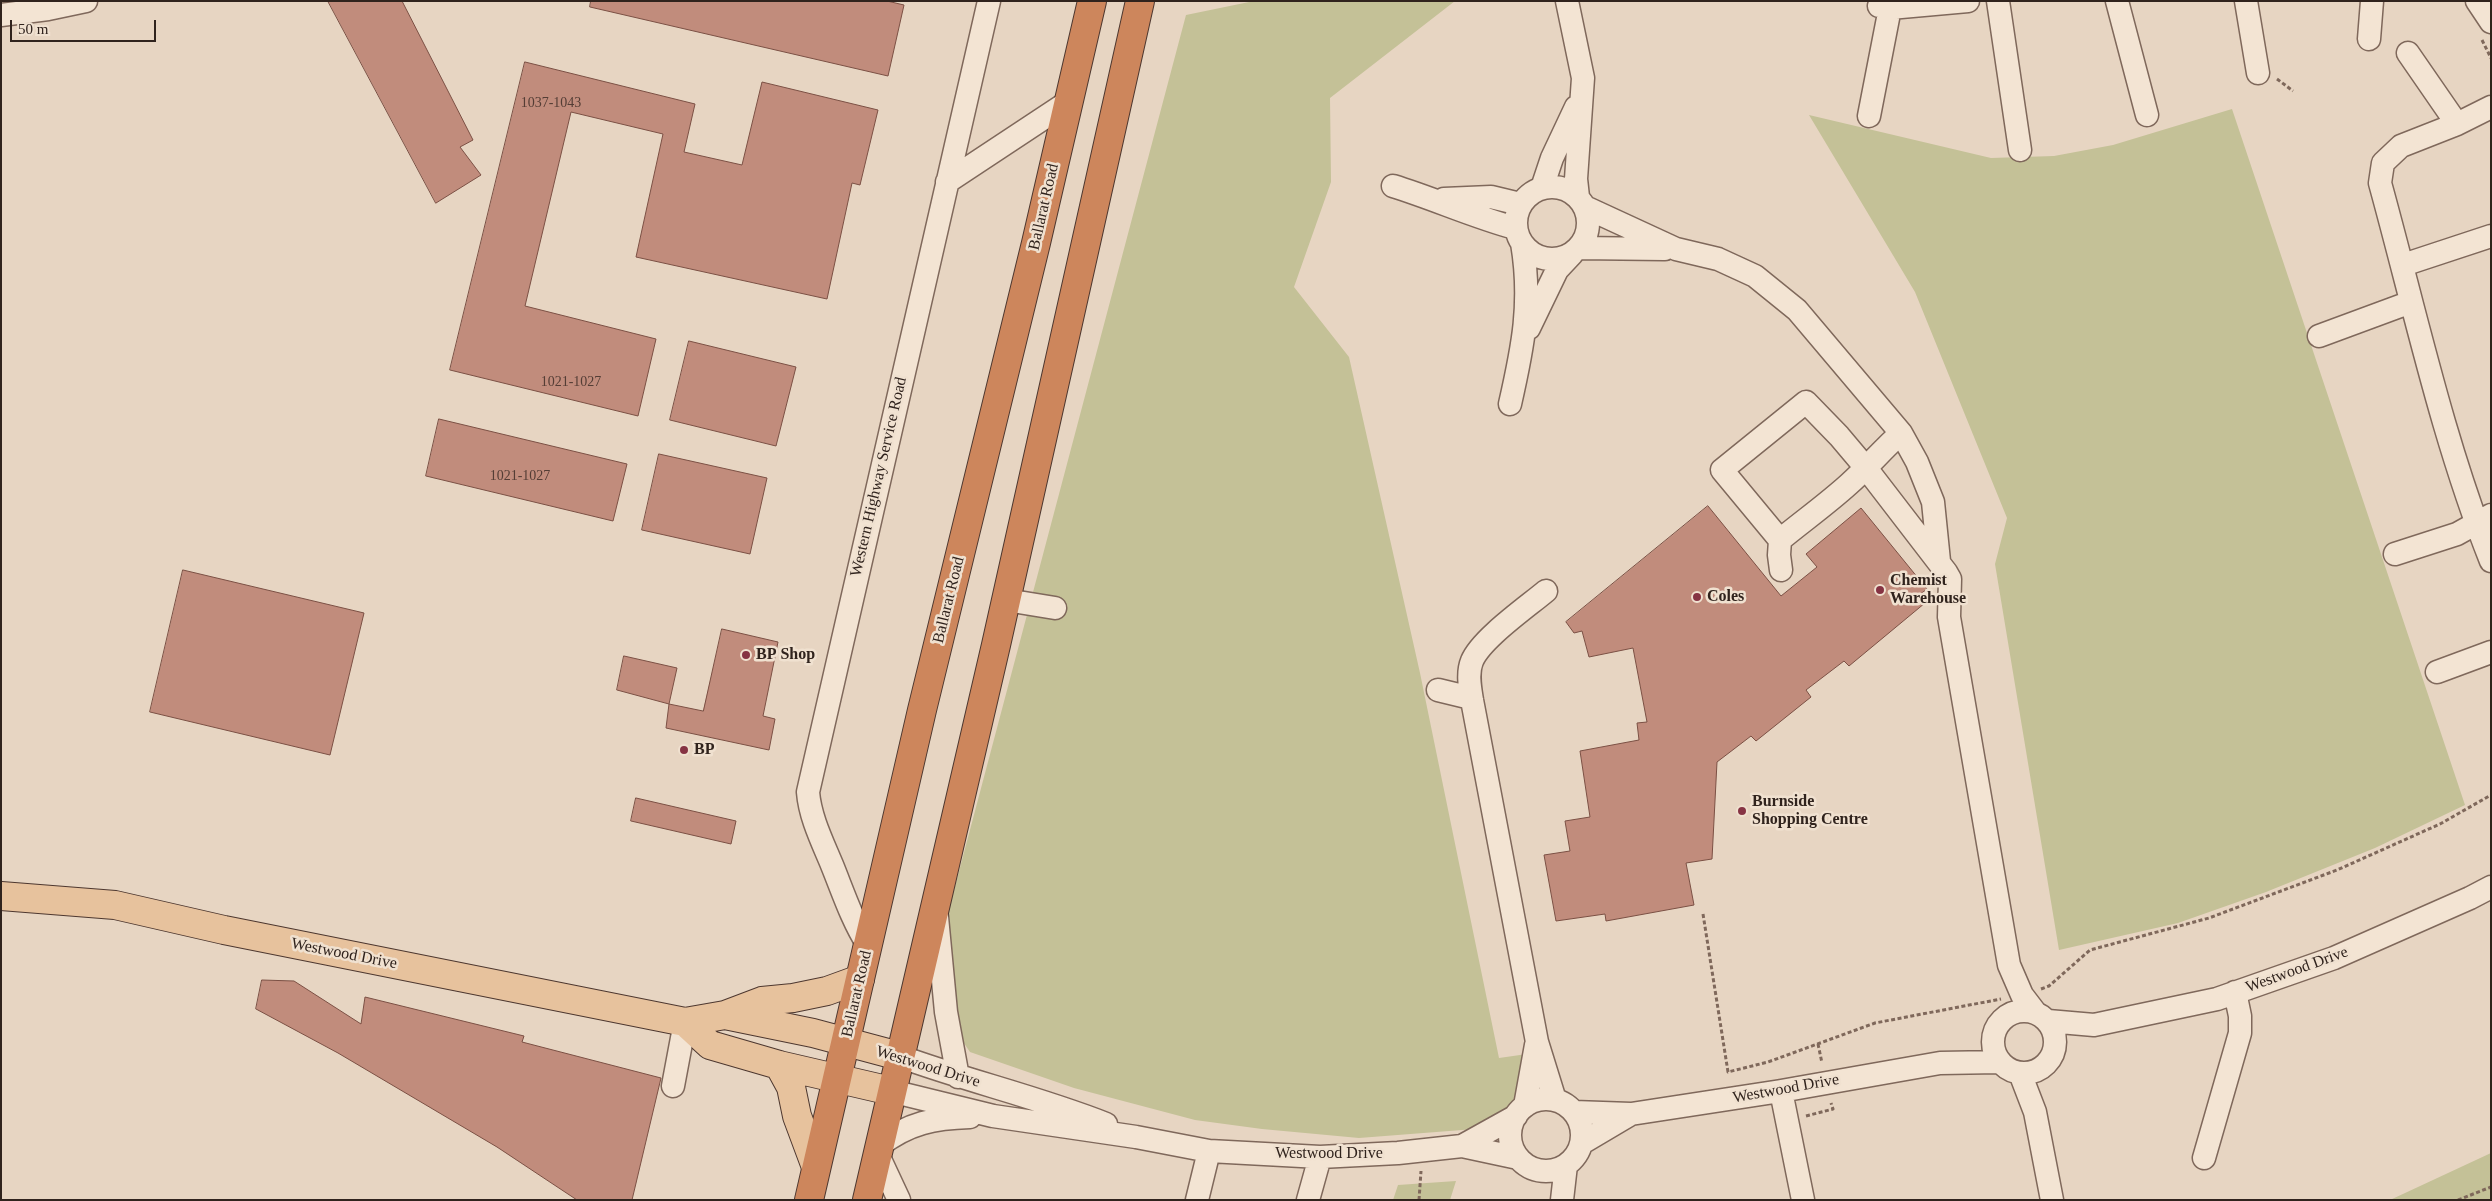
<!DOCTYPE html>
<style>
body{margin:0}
#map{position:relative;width:2492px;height:1201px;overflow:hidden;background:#e7d5c2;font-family:"Times New Roman",serif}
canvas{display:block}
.frame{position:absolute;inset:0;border:2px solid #30231d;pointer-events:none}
.scale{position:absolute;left:10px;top:20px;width:146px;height:22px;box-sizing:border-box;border:2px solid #30231d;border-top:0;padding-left:6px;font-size:15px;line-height:18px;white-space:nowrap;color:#30231d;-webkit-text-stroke:4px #f0e1d0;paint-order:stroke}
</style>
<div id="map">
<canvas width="2492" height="1201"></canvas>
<div class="frame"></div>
<div class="scale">50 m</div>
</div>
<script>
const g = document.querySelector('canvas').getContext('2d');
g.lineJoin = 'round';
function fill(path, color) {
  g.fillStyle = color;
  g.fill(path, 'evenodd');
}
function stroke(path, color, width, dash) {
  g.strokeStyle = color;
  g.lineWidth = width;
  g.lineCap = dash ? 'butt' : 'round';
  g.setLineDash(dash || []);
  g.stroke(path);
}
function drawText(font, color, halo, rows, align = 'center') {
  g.font = font + ' "Times New Roman",serif';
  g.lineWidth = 5;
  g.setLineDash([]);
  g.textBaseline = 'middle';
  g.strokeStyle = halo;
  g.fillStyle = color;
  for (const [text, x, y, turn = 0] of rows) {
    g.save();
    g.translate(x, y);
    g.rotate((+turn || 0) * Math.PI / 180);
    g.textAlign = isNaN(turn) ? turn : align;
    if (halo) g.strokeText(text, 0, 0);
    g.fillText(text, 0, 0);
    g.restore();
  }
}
fill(new Path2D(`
 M 1254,1 L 1455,1 L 1330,98 L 1331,182 L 1294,287 L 1349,357 L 1420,673 L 1499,1058 L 1527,1054 L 1514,1104 L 1505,1115 L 1475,1129 L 1359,1138 L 1262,1129 L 1195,1120 L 1074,1088 L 970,1052 L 959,1036 L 946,956 L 949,909 L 1186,15 Z
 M 2232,109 L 2465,805 L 2375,848 L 2266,892 L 2178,923 L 2059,950 L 1995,564 L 2007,518 L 1915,292 L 1809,115 L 1991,158 L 2054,156 L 2113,145 Z
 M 2491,1153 L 2491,1200 L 2390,1200 Z
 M 1456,1181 L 1450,1200 L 1393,1200 L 1398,1185 Z`), '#c4c197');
const building = new Path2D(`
 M 328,1 L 402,1 L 473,140 L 460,147 L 481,175 L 436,203 Z
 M 591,1 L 887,1 L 904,5 L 888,76 L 590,7 Z
 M 525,62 L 695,104 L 684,152 L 742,165 L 762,82 L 878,110 L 860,185 L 852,183 L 827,299 L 636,257 L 663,134 L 571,112 L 525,306 L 656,339 L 638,416 L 450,370 Z
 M 689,341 L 796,367 L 776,446 L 670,420 Z
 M 439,419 L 627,464 L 613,521 L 426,476 Z
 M 659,454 L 767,478 L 750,554 L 642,530 Z
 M 1708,506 L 1781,596 L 1817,567 L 1806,554 L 1861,508 L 1927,589 L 1919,595 L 1925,603 L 1849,666 L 1844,661 L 1806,690 L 1811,697 L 1756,741 L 1751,736 L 1717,762 L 1712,859 L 1686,863 L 1694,905 L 1606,921 L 1605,914 L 1556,921 L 1544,855 L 1570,851 L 1565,821 L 1590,817 L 1580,751 L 1639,740 L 1637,723 L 1647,722 L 1633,648 L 1589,657 L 1582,631 L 1574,633 L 1566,622 Z
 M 183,570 L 364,613 L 330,755 L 150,712 Z
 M 722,629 L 778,642 L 763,716 L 775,719 L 769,750 L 666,728 L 669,704 L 703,711 Z
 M 624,656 L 677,668 L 669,704 L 617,690 Z
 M 636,798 L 736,821 L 731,844 L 631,821 Z
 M 262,980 L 294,981 L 361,1024 L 365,997 L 524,1036 L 522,1042 L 661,1078 L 632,1200 L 577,1200 L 497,1147 L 338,1053 L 256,1009 Z`);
fill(building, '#c18c7c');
stroke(building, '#7b5044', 1);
const minor = new Path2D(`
 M 1567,1 L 1583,78 L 1576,179 L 1578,197
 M 1998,1 L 2020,150
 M 2117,1 L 2147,115
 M 2246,1 L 2258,73
 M 2477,1 L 2491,22
 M 1879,6 L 1890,8 L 1968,1
 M 1,15 L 48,9 L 86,1
 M 2369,39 L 2372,1
 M 2408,53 L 2457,124
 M 2491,107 L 2457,124 L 2401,146 L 2383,163 L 2380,183 C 2415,310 2442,438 2491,561
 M 1869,116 L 1890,8
 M 947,182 L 1068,102
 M 1393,186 C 1435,199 1474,217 1515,228
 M1516 223a36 36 0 1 1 72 0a36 36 0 1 1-72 0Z
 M 1542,188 L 1552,158 L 1576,107
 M 1444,199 L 1491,197 L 1520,204
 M 1585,207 L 1676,249 L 1718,259 L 1755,276 L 1797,310 L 1901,433 L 1917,462 L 1933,502 L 1939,561
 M 1578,248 L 1665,249
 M 2403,265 L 2491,236
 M 1529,328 L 1557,270 L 1572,254
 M 2319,336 L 2411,302
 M 1510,404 C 1523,347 1532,302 1522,243
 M 1901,433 C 1883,449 1867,468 1849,484 C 1827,504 1803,521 1780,540 L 1722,470 L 1806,402 L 1839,436 L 1866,468 L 1946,572 L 1950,579 L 1949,617 L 2009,965 L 2022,995 L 2035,1012
 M 1780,540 L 1779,555 L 1781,570
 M 2395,554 L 2457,534 L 2491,515
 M 1546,591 C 1527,607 1481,639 1472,661 C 1467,673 1470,688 1472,700 L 1537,1042 L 1555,1100
 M 1006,600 L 1055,608
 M 2437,672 L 2491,652
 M 1438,690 L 1471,698
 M 937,917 L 946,1012 L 958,1077
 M 868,945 C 852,920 843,892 832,865 C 822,841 810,817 808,792 L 989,1
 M1993 1042a31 31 0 1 1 62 0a31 31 0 1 1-62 0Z
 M 2048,1021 L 2094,1025 L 2217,999 L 2334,958 L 2470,898 L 2491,887
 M 899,1056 C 967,1081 1038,1097 1106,1124
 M 2020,1073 L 2035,1112 L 2052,1200
 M 673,1086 L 685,1022
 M 891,1091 L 993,1116 L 1136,1137 L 1209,1151 L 1320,1157 L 1398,1153 L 1462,1146 L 1518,1158
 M 1781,1091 L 1803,1200
 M1510 1135a36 36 0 1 1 72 0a36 36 0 1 1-72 0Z
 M 1525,1106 L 1536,1045
 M 1574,1112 L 1631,1114 L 1781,1091 L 1940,1063 L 1999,1062
 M 1582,1143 L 1631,1114
 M 880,1145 C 909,1123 934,1118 970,1117
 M 1462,1146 L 1516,1116
 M 878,1155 L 899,1200
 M 2204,1158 L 2240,1033 L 2240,1016 L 2235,992
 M 1197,1200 L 1209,1151
 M 1308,1200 L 1320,1157
 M 1562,1200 L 1566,1165`);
const major = new Path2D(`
 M 1,896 L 115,905 L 224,930 L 685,1022 L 725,1015 L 813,1033 L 899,1056
 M 725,1015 L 762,1001 L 793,998 L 827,991 L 860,979
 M 685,1022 L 710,1045 L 779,1065 L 891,1091
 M 779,1065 L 791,1087 L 797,1116 L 816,1167`);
const highway = new Path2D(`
 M 809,1200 L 922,710 L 1036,243 L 1092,1
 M 867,1200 L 996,645 L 1140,1`);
stroke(minor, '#7f685b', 25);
stroke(major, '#4d372f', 30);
stroke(highway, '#4d372f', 30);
stroke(new Path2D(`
 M 2482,40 L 2491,58
 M 2277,79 L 2293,91
 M 1703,914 L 1728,1072 L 1768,1062 L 1875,1023 L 2001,999
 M 2041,989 L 2049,986 L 2090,950 L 2209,918 L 2337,870 L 2440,824 L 2491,795
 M 1818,1044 L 1822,1063
 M 1806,1116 L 1833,1109 L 1831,1103
 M 1419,1200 L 1421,1171
 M 2458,1200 L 2491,1187`), '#7f685b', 3, [4, 2.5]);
stroke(minor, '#f3e4d3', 22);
stroke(major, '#e7c29d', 28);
stroke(highway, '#cd865c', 28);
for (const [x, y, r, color] of [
 [1880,590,5,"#863343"],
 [1697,597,5,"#863343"],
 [746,655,5,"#863343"],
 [684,750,5,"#863343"],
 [1742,811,5,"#863343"]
]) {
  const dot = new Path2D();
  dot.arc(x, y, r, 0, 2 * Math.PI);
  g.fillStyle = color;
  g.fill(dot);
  stroke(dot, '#f0e1d0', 2);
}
drawText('14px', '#543d35', null, [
 ["1037-1043",551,103],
 ["1021-1027",571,382],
 ["1021-1027",520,476]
]);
drawText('16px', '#30231d', '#f0e1d0', [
 ["Ballarat Road",1044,207,-77],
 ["Western Highway Service Road",879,477,-77],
 ["Ballarat Road",949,600,-76],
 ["Westwood Drive",344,954,11],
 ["Westwood Drive",2297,970,-20],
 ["Ballarat Road",857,994,-77],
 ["Westwood Drive",928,1067,17],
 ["Westwood Drive",1786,1089,-10],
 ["Westwood Drive",1329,1154]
]);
drawText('bold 16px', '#30231d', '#f0e1d0', [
 ["Chemist",1890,581],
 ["Warehouse",1890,599],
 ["Coles",1707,597],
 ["BP Shop",756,655],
 ["BP",694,750],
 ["Burnside",1752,802],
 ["Shopping Centre",1752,820]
], 'left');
</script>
